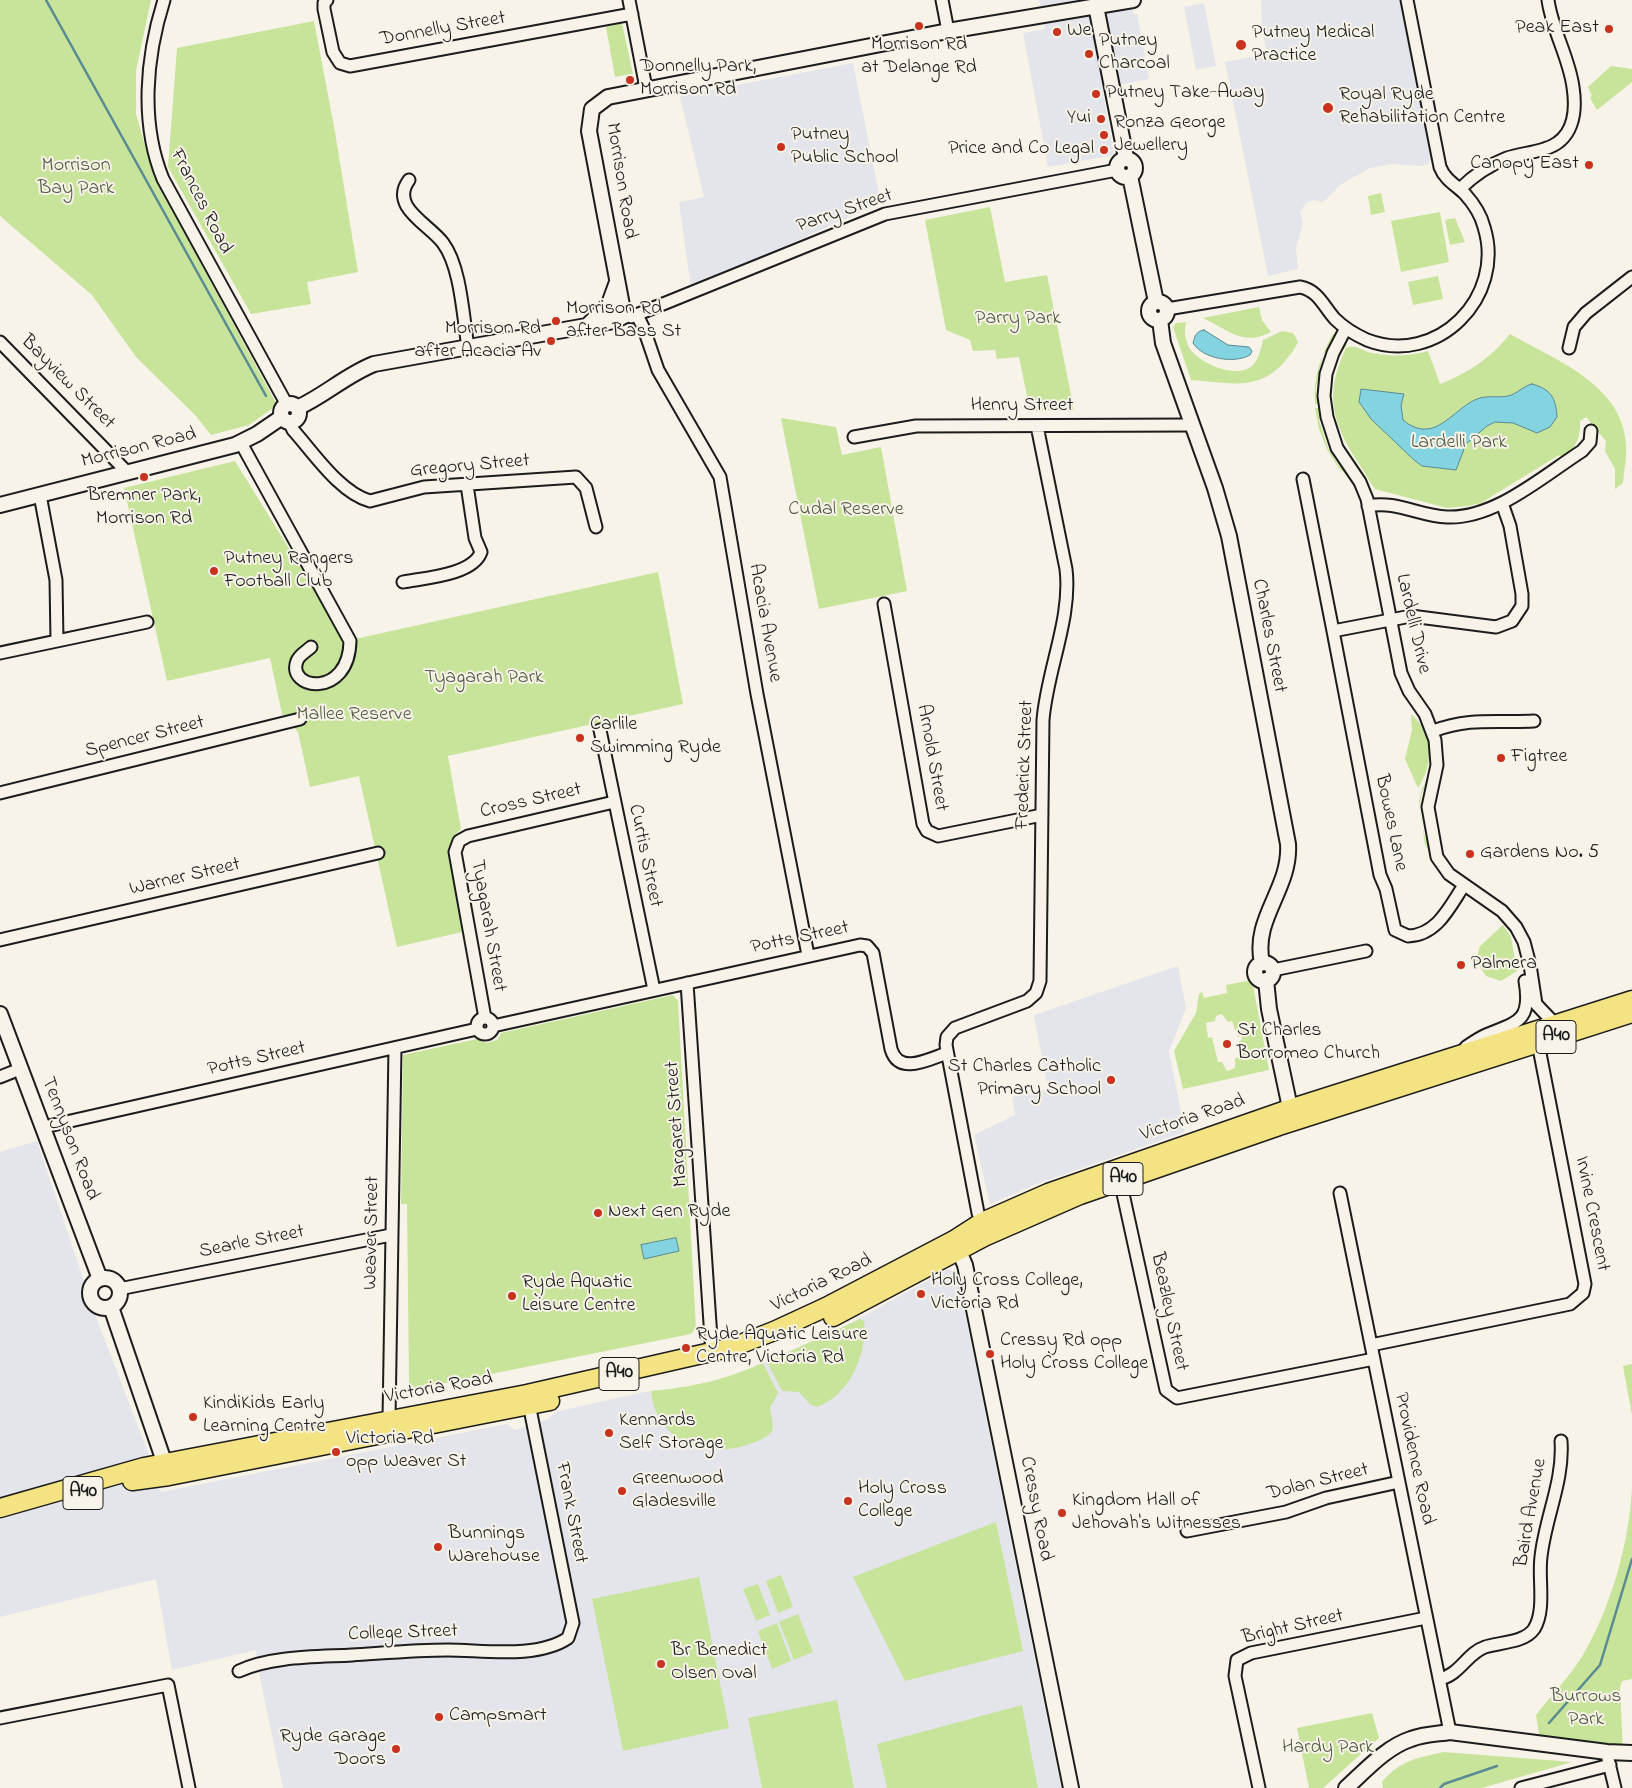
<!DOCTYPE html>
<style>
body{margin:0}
canvas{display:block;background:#f7f3e8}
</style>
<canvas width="1632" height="1788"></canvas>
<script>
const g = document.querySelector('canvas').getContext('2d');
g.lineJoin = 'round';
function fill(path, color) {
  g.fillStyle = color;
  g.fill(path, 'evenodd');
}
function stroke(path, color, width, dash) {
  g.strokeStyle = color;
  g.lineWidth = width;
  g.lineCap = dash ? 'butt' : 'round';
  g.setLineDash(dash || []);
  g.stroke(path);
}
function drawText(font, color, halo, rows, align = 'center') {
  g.font = font + ' "Indie Flower",sans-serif';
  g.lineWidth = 4;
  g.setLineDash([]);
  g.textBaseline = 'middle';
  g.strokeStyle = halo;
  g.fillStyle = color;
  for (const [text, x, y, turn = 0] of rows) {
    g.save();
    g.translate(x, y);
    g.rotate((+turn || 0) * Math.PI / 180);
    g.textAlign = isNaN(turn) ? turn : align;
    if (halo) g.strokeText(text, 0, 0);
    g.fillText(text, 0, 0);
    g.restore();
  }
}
fill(new Path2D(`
 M 1039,0 L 1131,0 L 1133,14 L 1137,14 L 1149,79 L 1102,88 L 1114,155 L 1048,167 L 1023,33 L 1045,29 Z
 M 1261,0 L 1400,0 L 1431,159 L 1428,164 L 1422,166 L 1392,164 L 1370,168 L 1340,185 L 1323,202 L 1313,200 L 1306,203 L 1300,212 L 1303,223 L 1296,248 L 1298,269 L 1268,276 L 1225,62 L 1267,54 L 1262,30 Z
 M 1204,3 L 1216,66 L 1196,70 L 1184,7 Z
 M 853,63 L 881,203 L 691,288 L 679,202 L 704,197 L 680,96 Z
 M 1178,966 L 1186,1008 L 1169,1051 L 1185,1132 L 1039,1183 L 990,1204 L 974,1135 L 1015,1115 L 1012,1097 L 1048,1089 L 1034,1015 Z
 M 37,1141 L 96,1317 L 146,1447 L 161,1492 L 507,1424 L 515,1430 L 549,1419 L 555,1412 L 644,1392 L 698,1386 L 730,1377 L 838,1330 L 949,1269 L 957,1273 L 1061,1788 L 283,1788 L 260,1678 L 256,1650 L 172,1670 L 156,1579 L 0,1617 L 0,1152 Z`), '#e4e4eb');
fill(new Path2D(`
 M 0,0 L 151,0 L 136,71 L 136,114 L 153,174 L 277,405 L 249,425 L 211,435 L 195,415 L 136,357 L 92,295 L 0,216 Z
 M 314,21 L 335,132 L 358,272 L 307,282 L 311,304 L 251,314 L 168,167 L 177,48 Z
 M 622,23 L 633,74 L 615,77 L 606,27 Z
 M 1611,66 L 1632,69 L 1632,82 L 1597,110 L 1590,98 L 1592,96 L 1588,87 Z
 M 1381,193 L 1385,212 L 1371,215 L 1368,196 Z
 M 990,207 L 1005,282 L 1047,275 L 1074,410 L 1030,411 L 1019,357 L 997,359 L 995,350 L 973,351 L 970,340 L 946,330 L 925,220 Z
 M 1440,212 L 1449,262 L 1401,272 L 1391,221 Z
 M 1455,218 L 1465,242 L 1450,245 L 1445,220 Z
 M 1438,276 L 1443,299 L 1413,305 L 1408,282 Z
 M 1259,307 L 1262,320 L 1271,332 C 1242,347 1227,329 1203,318 Z
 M 1186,322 C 1184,332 1185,341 1190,349 C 1200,364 1239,380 1253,365 C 1259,359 1261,348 1263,340 L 1282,331 L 1293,333 L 1298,342 C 1295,349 1290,355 1285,361 C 1258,393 1227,382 1191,380 L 1173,327 L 1176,323 Z
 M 1333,334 L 1336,334 C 1335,342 1331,350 1323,353 L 1316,388 L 1316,397 L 1320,404 L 1315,404 C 1313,378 1320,357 1333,334 Z
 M 1510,334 C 1555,360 1623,384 1626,445 C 1627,457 1624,470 1623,483 L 1615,489 L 1615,469 L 1605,451 L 1606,441 L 1586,417 L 1580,421 C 1581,436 1576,448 1564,458 L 1559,455 L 1481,503 L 1468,506 L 1447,508 L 1375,489 C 1370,483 1367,476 1363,470 C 1334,427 1322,398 1346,348 C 1354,343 1363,351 1372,353 C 1392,357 1410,356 1428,351 L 1440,384 C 1468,373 1491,358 1510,334 Z
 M 1344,343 L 1347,345 C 1324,368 1330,419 1344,445 C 1353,462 1369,475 1372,495 L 1337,439 L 1329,402 L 1331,374 L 1337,356 Z
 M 1315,408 L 1321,408 L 1322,416 L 1319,420 L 1328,448 L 1339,466 L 1344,467 L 1358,488 L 1365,512 L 1364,513 L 1355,484 L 1338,467 L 1327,449 L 1319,429 Z
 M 781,418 L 836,427 L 842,455 L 881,447 L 907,591 L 819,609 Z
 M 235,461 L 346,641 L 658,572 L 683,704 L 448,756 L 461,829 L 454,836 L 450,856 L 462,932 L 397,947 L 359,776 L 310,787 L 298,732 L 282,714 L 270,658 L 167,681 L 124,488 Z
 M 1411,714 C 1434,734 1434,764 1418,788 L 1405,759 L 1412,730 Z
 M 1432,751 L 1434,758 L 1428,784 C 1412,795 1424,841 1432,853 C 1439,864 1454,876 1456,887 C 1446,880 1437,871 1432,859 C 1429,854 1429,849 1425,845 L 1419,801 L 1422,789 L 1429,775 Z
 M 1503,925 L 1511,937 L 1517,971 L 1501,981 L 1486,976 L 1476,961 L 1480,946 Z
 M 1252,980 L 1269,1070 L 1183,1089 L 1174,1051 L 1196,1013 L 1199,994 L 1202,992 L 1204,998 L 1227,993 L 1226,985 ZM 1222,1014 L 1228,1022 L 1232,1021 L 1238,1037 L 1241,1036 L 1242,1040 L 1239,1041 L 1240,1047 L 1237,1047 L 1240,1057 L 1235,1058 L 1235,1068 L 1227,1071 L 1222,1062 L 1218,1062 L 1212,1037 L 1208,1038 L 1206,1023 L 1215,1021 L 1216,1016 Z
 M 673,995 L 678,1001 L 696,1328 L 691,1334 L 416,1389 L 409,1383 L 407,1204 L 401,1204 L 403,1055 L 477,1039 L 486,1043 L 497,1040 L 501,1033 Z
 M 860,1319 L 864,1321 C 868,1353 849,1396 817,1407 L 811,1405 L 799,1392 L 782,1391 L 767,1362 Z
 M 763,1363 L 778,1393 L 770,1408 L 773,1425 L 772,1431 C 766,1439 753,1443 744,1446 C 702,1458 655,1439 651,1391 C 693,1387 724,1380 763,1363 Z
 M 1632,1364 L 1632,1415 L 1623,1366 Z
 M 1632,1488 L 1632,1679 L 1622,1681 L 1620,1687 L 1623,1753 L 1539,1735 L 1536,1715 C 1551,1696 1570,1676 1583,1655 C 1611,1607 1629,1544 1632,1488 Z
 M 996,1522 L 1023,1651 L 905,1681 L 853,1577 Z
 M 781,1575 L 793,1607 L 778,1613 L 766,1581 Z
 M 699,1577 L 729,1728 L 623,1751 L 592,1599 Z
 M 758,1584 L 770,1615 L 756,1621 L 743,1589 Z
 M 798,1614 L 813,1652 L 794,1660 L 779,1622 Z
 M 777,1623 L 791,1661 L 772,1669 L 758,1631 Z
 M 837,1700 L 854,1788 L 762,1788 L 748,1718 Z
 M 1022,1705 L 1038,1788 L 887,1788 L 877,1744 Z
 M 1372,1713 L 1379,1738 L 1323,1788 L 1309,1788 L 1297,1728 Z
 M 1444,1752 L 1572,1762 L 1482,1788 L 1383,1788 L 1382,1782 C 1400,1760 1418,1758 1444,1752 Z`), '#c8e49b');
const water = new Path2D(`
 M 1204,330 L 1228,345 L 1249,347 L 1252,351 L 1250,355 C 1234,364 1203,359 1193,343 C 1195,336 1196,331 1204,330 Z
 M 1532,384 C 1551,389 1556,398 1557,417 L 1550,427 L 1537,433 L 1513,423 L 1495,422 L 1487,426 L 1466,444 L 1456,470 L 1422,466 L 1414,460 L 1371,419 L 1359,402 L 1361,389 L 1404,394 L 1401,405 L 1403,420 C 1435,446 1452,409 1477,399 C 1487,395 1498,398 1508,396 C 1517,394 1523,386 1532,384 Z
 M 676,1238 L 679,1251 L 644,1259 L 641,1245 Z`);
fill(water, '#83d3e0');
stroke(water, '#5a8a92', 1);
stroke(new Path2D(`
 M 46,0 L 266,396
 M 1549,1723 L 1600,1665 L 1632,1559
 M 1440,1788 L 1444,1784 L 1497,1766`), '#5a8a92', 2.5);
const minor = new Path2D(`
 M 164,0 C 146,57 140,123 163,179 L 287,405
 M 327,0 L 324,3 L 324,9 L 333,52 L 340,63 L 350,66 L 632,14
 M 629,0 L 646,88
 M 942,0 L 948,31
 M 409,180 C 389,207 429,224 443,243 C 461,267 463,317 468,347
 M 1460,189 C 1474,175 1489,165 1507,158 C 1519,154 1532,153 1544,149 C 1573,141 1577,113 1573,87 C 1569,57 1552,30 1548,0
 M 1167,309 L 1300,287 C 1318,290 1324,307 1335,319 C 1344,328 1356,335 1367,340 C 1437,367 1506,297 1484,227 C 1481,215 1474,204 1465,194 C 1456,185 1445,180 1440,167 L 1407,0
 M 637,315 L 644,329 L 658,370 L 720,477 L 757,694 L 808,955
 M 631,317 L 885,214 L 1117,170
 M 1346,328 L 1333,353 L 1326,374 L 1324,396 L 1327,417 L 1337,448 L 1360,482 L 1367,499 L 1401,673 L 1409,691 L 1425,714 L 1435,740 L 1437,765 L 1428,807 L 1437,857 L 1449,874 L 1502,911 L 1516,927 L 1524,942 L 1530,965 L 1536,1004 L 1555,1024
 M 0,342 L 127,472
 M 1569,348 L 1574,327 L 1586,313 L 1632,277
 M 289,421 L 293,430 C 313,452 340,493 370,501 L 424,487 L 576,477 L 586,488 L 596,527
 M 854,437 L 916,426 L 1192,425
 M 241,443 L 350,641 C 349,699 286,690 297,661 C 299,655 307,651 311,647
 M 1303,479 L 1333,631 L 1411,616 L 1496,627 L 1512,621 L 1522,606 L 1522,594 L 1510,526 L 1502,503
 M 40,495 L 56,580 L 57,640
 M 1368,506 C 1396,500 1419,516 1447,517 C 1495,519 1543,476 1582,451 L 1590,442 L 1591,431
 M 403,582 C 424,578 473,575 481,552 L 475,538 L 467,485
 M 884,604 L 923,824 L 927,831 L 938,836 L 1042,815
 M 1333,631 L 1380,875 L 1386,889 L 1395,930 L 1408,936 C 1437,935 1449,908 1464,885
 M 0,653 L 147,622
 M 600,730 L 654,990
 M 1433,731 C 1471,717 1496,723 1534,721
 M 0,793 L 300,719
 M 0,940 L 378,853
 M 1273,970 L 1366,951
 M 687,983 L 712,1353
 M 485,1018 L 455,852 L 459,841 L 468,836 L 614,802
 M477 1026a8 8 0 1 1 16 0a8 8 0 1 1-16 0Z
 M 493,1026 L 860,945 L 867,946 L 873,953 L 891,1049 C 899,1076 929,1059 947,1053
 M 1466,1047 C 1472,1043 1479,1038 1486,1035 C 1517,1022 1532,1022 1525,981
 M 0,1077 L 20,1069
 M 44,1127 L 477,1029
 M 1120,1180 L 1166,1390 L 1177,1398 L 1374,1359
 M 1340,1193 L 1450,1732
 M 982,1222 L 978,1213 L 946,1045 L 947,1037 L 955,1028 L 1027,1001 L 1036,993 L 1040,981 L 1043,720 C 1047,670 1072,618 1066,569 L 1037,426
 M 119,1289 L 391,1235
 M 1371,1345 L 1570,1304 L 1583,1293 L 1585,1284 L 1538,1043
 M 389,1419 L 395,1048
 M 1187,1531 L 1286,1512 L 1326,1498 L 1399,1482
 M 239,1671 C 271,1656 317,1657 352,1655 C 384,1653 416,1650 448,1650 C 483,1650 537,1659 568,1638 L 573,1623 L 528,1399
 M 1439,1679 C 1459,1676 1467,1653 1485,1647 C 1500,1642 1524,1643 1534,1629 C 1546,1610 1538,1579 1541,1557 C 1545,1518 1564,1481 1561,1441
 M 0,1718 L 168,1685 L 189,1788
 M 1608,1759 L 1615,1788
 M 1259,1788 L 1235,1676 L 1237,1660 L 1251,1653 L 1426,1618
 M 1521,1788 L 1610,1765`);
const tertiary = new Path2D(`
 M 1096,6 L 1126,158
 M1117 168a9 9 0 1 1 18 0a9 9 0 1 1-18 0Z
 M 1130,176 L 1156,302
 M1149 311a9 9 0 1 1 18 0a9 9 0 1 1-18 0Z
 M 1160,320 L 1163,343 L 1215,488 L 1229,536 L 1288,844 C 1291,889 1252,918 1262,963
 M 589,324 L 609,304 L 617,282
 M281 413a9 9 0 1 1 18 0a9 9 0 1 1-18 0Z
 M 297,408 C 324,396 346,375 374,364 L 614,321 L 624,316 L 589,131 L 592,109 L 608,97 L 948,31 L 1133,0
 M 0,505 L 235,445 L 257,434 L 282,417
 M1255 972a9 9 0 1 1 18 0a9 9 0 1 1-18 0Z
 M 1266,980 L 1269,1009 L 1292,1117
 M 0,1014 L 100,1279
 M 955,1242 L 965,1265 L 1071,1788
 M90 1293a15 15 0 1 1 30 0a15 15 0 1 1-30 0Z
 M 111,1307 L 168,1473
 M 1346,1788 C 1365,1771 1386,1747 1411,1739 C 1424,1734 1437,1734 1450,1732 L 1607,1752 L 1632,1753`);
const trunk = new Path2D(`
 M 833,1317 L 984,1237 L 1080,1195 L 1279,1126 L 1632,1013
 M 132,1481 L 169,1476 L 550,1401
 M 0,1508 L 144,1467 L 527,1394 L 733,1347 L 774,1331 L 826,1307 L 954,1240 L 982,1222 L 1048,1193 L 1289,1109 L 1632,1000`);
stroke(minor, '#1c1c1c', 15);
stroke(tertiary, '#1c1c1c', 18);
stroke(trunk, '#1c1c1c', 21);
stroke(minor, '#f7f3e8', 11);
stroke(tertiary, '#f7f3e8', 14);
stroke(trunk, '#f4e382', 18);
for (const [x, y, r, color] of [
 [919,26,5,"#c8321e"],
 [1609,29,5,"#c8321e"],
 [1057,32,5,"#c8321e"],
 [1241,45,6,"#c8321e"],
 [1089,54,5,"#c8321e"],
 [630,80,5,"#c8321e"],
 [1096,94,5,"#c8321e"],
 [1328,108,6,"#c8321e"],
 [1101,119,5,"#c8321e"],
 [1104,135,5,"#c8321e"],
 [781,147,5,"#c8321e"],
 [1104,150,5,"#c8321e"],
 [1589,165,5,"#c8321e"],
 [556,321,5,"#c8321e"],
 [551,341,5,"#c8321e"],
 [144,477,5,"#c8321e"],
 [214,571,5,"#c8321e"],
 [580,738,5,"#c8321e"],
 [1501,758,5,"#c8321e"],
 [1470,854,5,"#c8321e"],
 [1461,965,5,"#c8321e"],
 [1227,1044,5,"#c8321e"],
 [1111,1080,5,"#c8321e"],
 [598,1213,5,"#c8321e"],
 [921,1294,5,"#c8321e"],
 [512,1296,5,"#c8321e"],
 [686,1348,5,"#c8321e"],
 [990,1354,5,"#c8321e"],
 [193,1417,5,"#c8321e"],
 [609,1433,5,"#c8321e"],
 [336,1452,5,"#c8321e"],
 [622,1491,5,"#c8321e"],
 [848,1501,5,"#c8321e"],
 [1062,1513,5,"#c8321e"],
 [438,1547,5,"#c8321e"],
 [661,1664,5,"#c8321e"],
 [439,1717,5,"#c8321e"],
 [396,1749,5,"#c8321e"]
]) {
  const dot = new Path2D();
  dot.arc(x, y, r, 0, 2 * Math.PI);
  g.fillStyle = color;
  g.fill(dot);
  stroke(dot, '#f7f3e8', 2);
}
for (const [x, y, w] of [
 [1556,1037,40],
 [1123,1179,40],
 [619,1374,40],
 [83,1493,40]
]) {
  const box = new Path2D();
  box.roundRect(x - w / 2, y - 16.5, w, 33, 4);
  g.fillStyle = '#f7f3e8';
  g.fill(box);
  stroke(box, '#1c1c1c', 1);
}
drawText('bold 19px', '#1c1c1c', null, [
 ["A40",1556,1037],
 ["A40",1123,1179],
 ["A40",619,1374],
 ["A40",83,1493]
]);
drawText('20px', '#1c1c1c', '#f7f3e8', [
 ["Peak East",1599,29,"right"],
 ["We",1067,32],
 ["Putney Medical",1252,34],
 ["Practice",1252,57],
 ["Putney",1099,42],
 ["Charcoal",1099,65],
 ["Morrison Rd",919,46,"center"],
 ["at Delange Rd",919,69,"center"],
 ["Donnelly Park,",640,68],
 ["Morrison Rd",640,91],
 ["Putney Take-Away",1106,94],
 ["Royal Ryde",1339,96],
 ["Rehabilitation Centre",1339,119],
 ["Yui",1091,119,"right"],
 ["Ronza George",1114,124],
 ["Jewellery",1114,147],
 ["Putney",791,136],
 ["Public School",791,159],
 ["Price and Co Legal",1094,150,"right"],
 ["Canopy East",1579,165,"right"],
 ["Morrison Rd",566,310],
 ["after Bass St",566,333],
 ["Morrison Rd",541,330,"right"],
 ["after Acacia Av",541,353,"right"],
 ["Bremner Park,",144,497,"center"],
 ["Morrison Rd",144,520,"center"],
 ["Putney Rangers",224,560],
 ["Football Club",224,583],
 ["Carlile",590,726],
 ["Swimming Ryde",590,749],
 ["Figtree",1511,758],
 ["Gardens No. 5",1480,854],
 ["Palmera",1471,965],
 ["St Charles",1237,1032],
 ["Borromeo Church",1237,1055],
 ["St Charles Catholic",1101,1068,"right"],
 ["Primary School",1101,1091,"right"],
 ["Next Gen Ryde",608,1213],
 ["Holy Cross College,",931,1282],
 ["Victoria Rd",931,1305],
 ["Ryde Aquatic",522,1284],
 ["Leisure Centre",522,1307],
 ["Ryde Aquatic Leisure",696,1336],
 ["Centre, Victoria Rd",696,1359],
 ["Cressy Rd opp",1000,1342],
 ["Holy Cross College",1000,1365],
 ["KindiKids Early",203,1405],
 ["Learning Centre",203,1428],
 ["Kennards",619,1422],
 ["Self Storage",619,1445],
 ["Victoria Rd",346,1440],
 ["opp Weaver St",346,1463],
 ["Greenwood",632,1480],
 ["Gladesville",632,1503],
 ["Holy Cross",858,1490],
 ["College",858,1513],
 ["Kingdom Hall of",1072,1502],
 ["Jehovah's Witnesses",1072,1525],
 ["Bunnings",448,1535],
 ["Warehouse",448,1558],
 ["Br Benedict",671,1652],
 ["Olsen Oval",671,1675],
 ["Campsmart",449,1717],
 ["Ryde Garage",386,1738,"right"],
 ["Doors",386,1761,"right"]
], 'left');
drawText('20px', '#1c1c1c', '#f7f3e8', [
 ["Donnelly Street",443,30,-10],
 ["Morrison Road",620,181,81],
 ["Frances Road",200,202,63],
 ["Parry Street",845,212,-19],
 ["Bayview Street",67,383,45],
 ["Henry Street",1022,407],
 ["Morrison Road",139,449,-14],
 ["Gregory Street",470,467,-5],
 ["Acacia Avenue",764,623,80],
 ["Lardelli Drive",1412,624,77],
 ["Charles Street",1268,636,79],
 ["Spencer Street",145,738,-14],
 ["Arnold Street",931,758,80],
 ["Frederick Street",1026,765,-88],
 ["Cross Street",531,802,-13],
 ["Bowes Lane",1390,823,78],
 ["Curtis Street",644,856,78],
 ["Warner Street",185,878,-13],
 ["Tyagarah Street",487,926,80],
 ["Potts Street",800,939,-12],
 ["Potts Street",257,1060,-13],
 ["Victoria Road",1193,1119,-19],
 ["Margaret Street",678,1124,-94],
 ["Tennyson Road",69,1139,69],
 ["Irvine Crescent",1591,1214,79],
 ["Weaver Street",373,1233,-89],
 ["Searle Street",252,1243,-11],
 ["Victoria Road",822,1284,-26],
 ["Beazley Street",1168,1312,78],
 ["Victoria Road",439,1389,-10],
 ["Providence Road",1413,1459,78],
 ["Dolan Street",1318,1483,-14],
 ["Cressy Road",1035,1509,79],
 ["Frank Street",570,1513,79],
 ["Baird Avenue",1532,1513,-80],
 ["Bright Street",1293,1628,-13],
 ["College Street",403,1634,-2]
]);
drawText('20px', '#505842', '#f7f3e8', [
 ["Morrison",76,167],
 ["Bay Park",76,190],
 ["Parry Park",1018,320],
 ["Lardelli Park",1459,444],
 ["Cudal Reserve",846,511],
 ["Tyagarah Park",484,679],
 ["Mallee Reserve",354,716],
 ["Burrows",1586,1698],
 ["Park",1586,1721],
 ["Hardy Park",1328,1749]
]);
</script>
